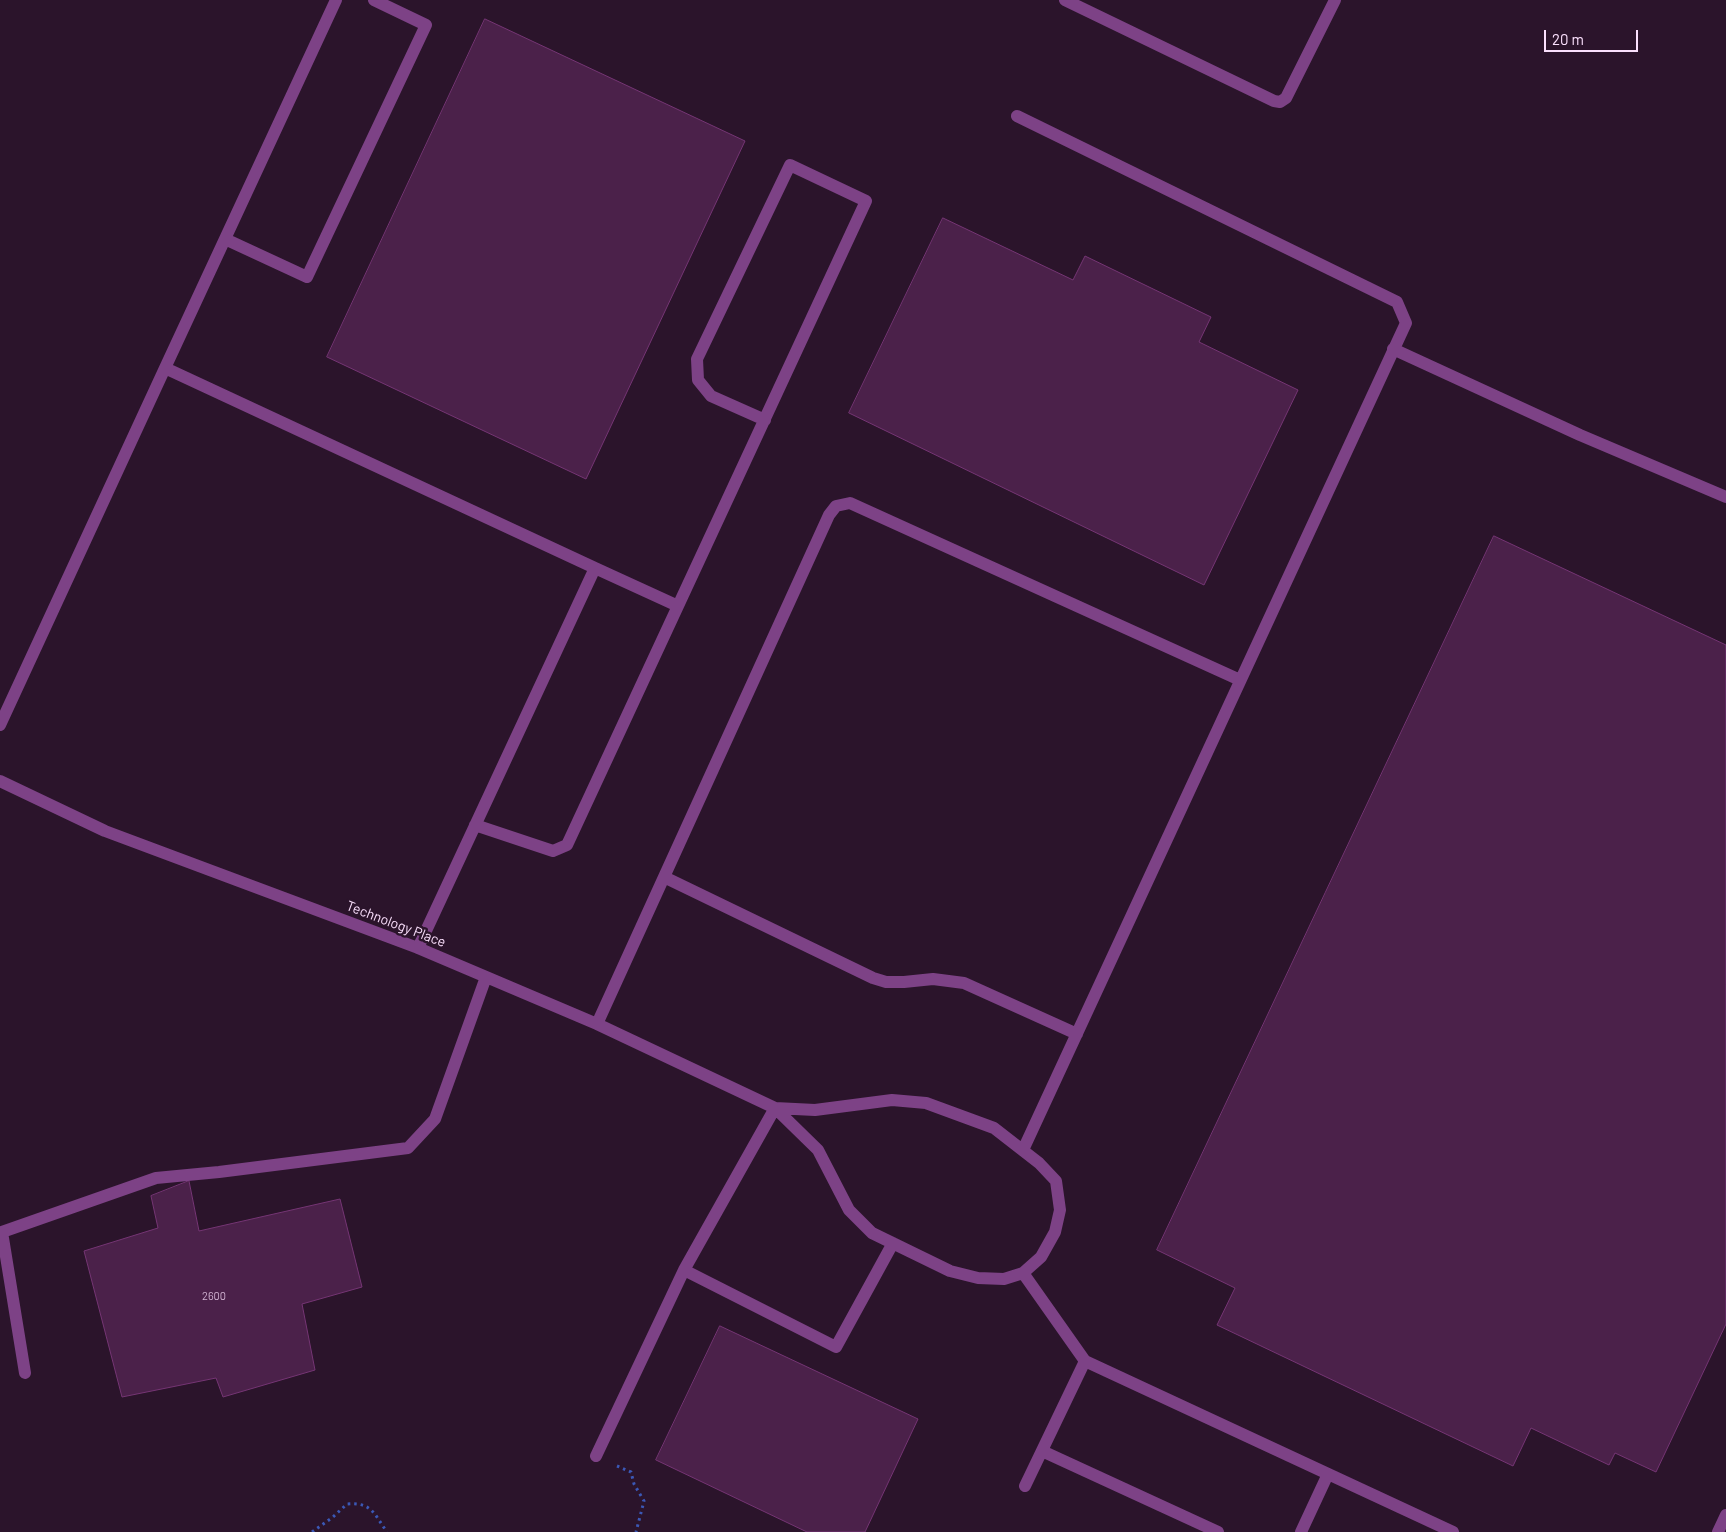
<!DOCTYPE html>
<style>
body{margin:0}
#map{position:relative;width:1726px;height:1532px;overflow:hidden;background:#2b142b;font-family:Barlow,sans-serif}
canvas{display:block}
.scale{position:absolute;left:1544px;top:30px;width:94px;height:22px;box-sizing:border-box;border:2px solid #fbe0fd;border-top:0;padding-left:6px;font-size:15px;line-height:18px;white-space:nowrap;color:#fbe0fd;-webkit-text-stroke:4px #2b142b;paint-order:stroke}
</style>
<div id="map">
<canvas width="1726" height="1532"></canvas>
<div class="scale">20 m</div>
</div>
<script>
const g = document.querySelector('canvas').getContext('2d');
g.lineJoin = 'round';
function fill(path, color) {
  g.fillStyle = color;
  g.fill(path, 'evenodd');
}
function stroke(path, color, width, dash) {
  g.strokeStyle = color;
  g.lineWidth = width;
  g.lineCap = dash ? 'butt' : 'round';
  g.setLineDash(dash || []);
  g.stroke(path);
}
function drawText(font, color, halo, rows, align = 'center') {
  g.font = font + ' Barlow,sans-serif';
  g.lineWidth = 5;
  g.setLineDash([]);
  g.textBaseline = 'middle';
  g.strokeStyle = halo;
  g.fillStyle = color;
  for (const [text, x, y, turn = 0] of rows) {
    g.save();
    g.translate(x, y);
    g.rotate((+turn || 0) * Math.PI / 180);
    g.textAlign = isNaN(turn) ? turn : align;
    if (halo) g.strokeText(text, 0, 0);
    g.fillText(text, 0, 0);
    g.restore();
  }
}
const building = new Path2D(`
 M 485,19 L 745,141 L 586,479 L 327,357 Z
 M 943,218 L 1073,280 L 1085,256 L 1211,317 L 1199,342 L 1298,390 L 1204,585 L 849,413 Z
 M 1494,536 L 1726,645 L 1726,1324 L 1656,1472 L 1615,1453 L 1609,1465 L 1531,1428 L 1513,1466 L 1217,1325 L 1235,1288 L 1157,1250 Z
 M 189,1181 L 199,1231 L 340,1199 L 362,1287 L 302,1304 L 315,1370 L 223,1397 L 216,1378 L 122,1397 L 84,1251 L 158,1228 L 151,1196 Z
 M 720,1326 L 918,1419 L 865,1532 L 807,1532 L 656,1460 Z`);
fill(building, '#4b214a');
stroke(building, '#753574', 1);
stroke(new Path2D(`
 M 617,1466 L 631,1472 L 634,1484 L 644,1501 L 636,1532
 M 312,1532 L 333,1517 L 347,1504 C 372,1502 374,1514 387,1532`), '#3b58b6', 3, [2.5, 4]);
stroke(new Path2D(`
 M 1065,0 L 1274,101 L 1280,102 L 1286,98 L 1335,0
 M 1017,116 L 1397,302 L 1406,323 L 1023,1150
 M 225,239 L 307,277 L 426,25 L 374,0
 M 1393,349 L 1580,435 L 1726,497
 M 165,368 L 336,0
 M 595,568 L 678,606
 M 0,725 L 165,368 L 595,568 L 418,948
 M 0,781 L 105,831 L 418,948 L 597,1024 L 775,1108 L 818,1150 L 849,1210 L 872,1233 L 950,1271 L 978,1278 L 1004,1279 L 1023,1273 L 1041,1257 L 1055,1232 L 1060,1210 L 1056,1181 L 1039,1163 L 994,1128 L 926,1103 L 892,1100 L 815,1110 L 775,1108
 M 475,825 L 553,851 L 567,845 L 866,201 L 790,165 L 697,359 L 698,380 L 711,396 L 765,420
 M 664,877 L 873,978 L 886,982 L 904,982 L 933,979 L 964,983 L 1077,1034
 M 597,1024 L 829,515 L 836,506 L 850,503 L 1240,680
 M 775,1108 L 684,1270 L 836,1347 L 893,1243
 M 1023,1273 L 1085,1361 L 1025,1486
 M 1085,1361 L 1453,1532
 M 25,1373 L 2,1232 L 156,1178 L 219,1172 L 408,1148 L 435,1119 L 486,977
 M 1042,1451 L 1218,1532
 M 596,1456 L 684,1270
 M 1301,1532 L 1328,1474
 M 1718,1532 L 1726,1515`), '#7d4286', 12);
drawText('11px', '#cfb0d0', null, [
 ["2600",214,1296]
]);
drawText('14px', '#fbe0fd', '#2b142b', [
 ["Technology Place",396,924,21]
]);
</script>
